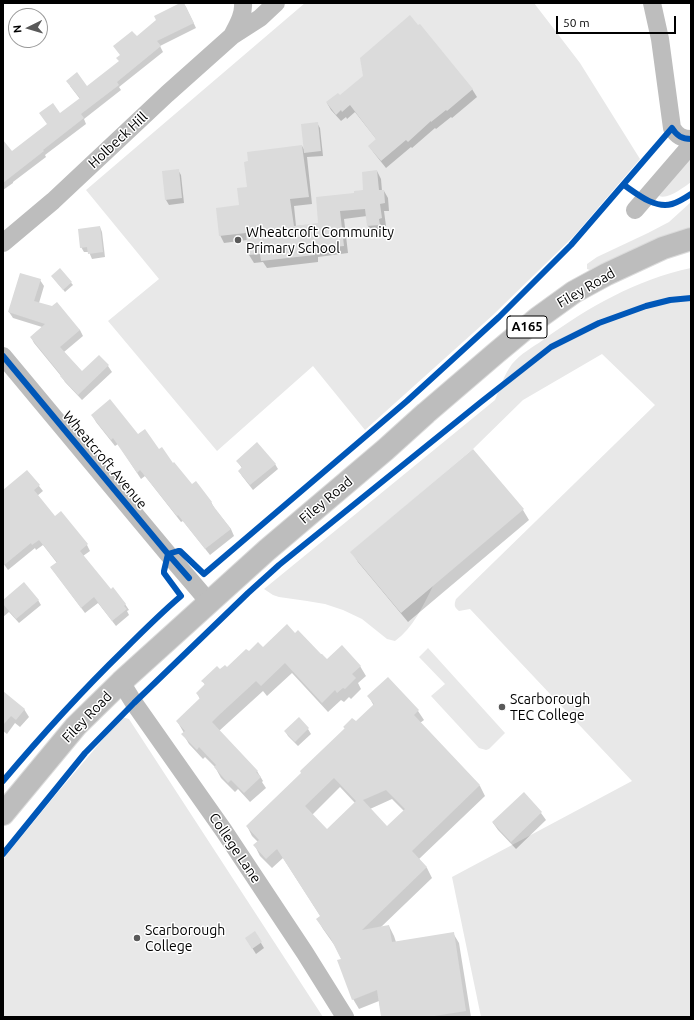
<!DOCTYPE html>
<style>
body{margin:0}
#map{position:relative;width:694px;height:1020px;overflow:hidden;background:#fff;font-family:Ubuntu,sans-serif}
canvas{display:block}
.frame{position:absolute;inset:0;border:4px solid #000;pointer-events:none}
.north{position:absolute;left:8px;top:8px;width:40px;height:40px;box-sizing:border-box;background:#fff;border:1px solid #999;border-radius:50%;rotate:265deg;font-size:11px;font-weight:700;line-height:16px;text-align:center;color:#000}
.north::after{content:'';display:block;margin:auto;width:14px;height:18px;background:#595959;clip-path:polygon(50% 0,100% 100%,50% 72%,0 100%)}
.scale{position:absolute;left:556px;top:16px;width:120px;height:18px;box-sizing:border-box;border:2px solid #000;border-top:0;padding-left:5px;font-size:12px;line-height:14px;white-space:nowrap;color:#000;-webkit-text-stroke:3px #fff;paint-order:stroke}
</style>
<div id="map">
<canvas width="694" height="1020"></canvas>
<div class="frame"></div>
<div class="north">N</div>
<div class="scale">50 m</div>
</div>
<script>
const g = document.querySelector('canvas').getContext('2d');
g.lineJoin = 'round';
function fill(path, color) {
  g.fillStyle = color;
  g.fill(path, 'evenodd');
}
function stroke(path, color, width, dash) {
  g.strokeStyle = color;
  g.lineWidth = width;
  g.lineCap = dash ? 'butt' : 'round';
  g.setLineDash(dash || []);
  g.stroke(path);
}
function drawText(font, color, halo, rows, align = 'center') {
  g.font = font + ' Ubuntu,sans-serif';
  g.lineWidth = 3;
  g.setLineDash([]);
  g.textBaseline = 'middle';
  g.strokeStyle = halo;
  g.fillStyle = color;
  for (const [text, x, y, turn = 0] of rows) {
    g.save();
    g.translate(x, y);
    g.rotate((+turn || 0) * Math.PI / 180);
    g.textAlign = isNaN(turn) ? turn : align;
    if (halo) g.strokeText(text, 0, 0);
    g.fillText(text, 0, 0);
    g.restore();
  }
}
fill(new Path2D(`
 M 305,3 L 534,3 L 580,63 L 640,159 L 574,236 L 493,315 L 365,430 L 313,366 L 217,451 L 108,321 L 159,279 L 86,190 Z
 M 691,153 L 691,182 C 684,187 668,200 659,196 Z
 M 691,202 L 691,228 L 677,232 L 590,270 L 587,269 L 587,264 L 597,257 L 648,233 L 669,222 Z
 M 691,268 L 691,1017 L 481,1017 L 452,877 L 632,781 L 470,609 L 459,611 C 454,607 454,605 456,599 L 655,405 L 602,354 L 523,400 L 473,449 L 351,552 L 401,612 L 433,586 C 423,606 413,628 395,641 L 387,639 L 362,619 L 343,610 L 325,604 L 307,601 L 279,597 L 273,595 L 264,589 L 495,400 C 500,388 504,375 512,364 C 520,354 533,347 543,340 C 587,308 637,279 691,268 Z
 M 428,648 L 505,733 L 489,749 L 486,750 L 479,748 L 431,696 L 445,684 L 419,657 Z
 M 122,717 L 129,719 L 323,1017 L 3,1017 L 3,859 L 58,792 Z`), '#e8e8e8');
fill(new Path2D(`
 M 182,3 L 183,3 L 186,7 L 196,28 L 160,46 L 163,52 L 119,87 L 121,90 L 84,119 L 86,124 L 45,155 L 46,157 L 13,182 L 13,183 L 3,190 L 3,152 L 12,152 L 80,99 L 70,86 L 87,87 L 120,62 L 137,37 Z
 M 472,89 L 477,97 L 452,118 L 451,117 L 436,129 L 435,128 L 412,148 L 411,147 L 386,168 L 374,153 L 369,146 L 377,140 L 355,112 L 347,119 L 346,117 L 341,121 L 331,110 L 327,103 L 340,97 Z
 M 317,123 L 320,128 L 323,156 L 307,157 L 312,204 L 294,206 L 296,226 L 320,224 L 355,194 L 364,190 L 377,171 L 381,179 L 382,191 L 384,191 L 388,198 L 389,211 L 384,211 L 386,226 L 383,226 L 383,232 L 372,233 L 368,226 L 367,216 L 344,219 L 348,253 L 318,257 L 318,262 L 267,268 L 263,262 L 254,263 L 249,255 L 247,240 L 224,243 L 220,235 L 240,206 L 248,188 L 302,146 L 305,151 Z
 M 178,170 L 181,175 L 184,203 L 169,205 L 166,200 Z
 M 100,227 L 102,232 L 105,257 L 92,259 L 89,252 L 84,252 L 81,247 Z
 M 60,270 L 73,285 L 65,292 L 54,279 Z
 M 40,280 L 44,286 L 39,303 L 80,330 L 83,336 L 64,352 L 82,372 L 99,356 L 108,366 L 112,372 L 82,400 L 65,382 L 61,376 L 34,343 L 31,337 L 42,327 L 13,318 L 9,312 Z
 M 92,415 L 138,435 L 159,451 L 173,465 L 192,486 L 211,502 L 215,509 L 231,529 L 234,536 L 210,555 L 183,521 L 181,522 L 145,476 L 141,479 L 118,444 L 115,446 L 96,422 Z
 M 473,450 L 523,510 L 529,520 L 408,622 L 358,562 L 352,552 Z
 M 237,461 L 275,464 L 278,469 L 253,490 L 242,476 L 239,471 L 242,468 Z
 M 27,471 L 43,491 L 37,496 L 55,518 L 61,513 L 87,545 L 90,551 L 83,556 L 110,590 L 125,604 L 129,610 L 127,611 L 129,615 L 116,626 L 98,603 L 85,613 L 55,573 L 51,568 L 57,563 L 43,545 L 36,550 L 35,548 L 8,570 L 3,563 L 3,513 Z
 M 3,598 L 4,600 L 38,600 L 41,605 L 19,623 L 9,612 L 3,617 Z
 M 295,634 L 327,660 L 360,666 L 366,676 L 358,683 L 361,689 L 351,699 L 349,697 L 344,702 L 341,700 L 328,712 L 292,673 L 267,696 L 263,691 L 219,731 L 257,771 L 263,781 L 262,782 L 266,788 L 250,802 L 238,789 L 235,792 L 221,778 L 215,767 L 205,757 L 203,759 L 189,744 L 183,734 L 184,733 L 177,721 L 200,699 L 197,693 L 205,685 L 203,681 L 220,671 L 227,669 L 249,653 L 263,648 Z
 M 3,697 L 24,709 L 29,717 L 20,727 L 15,723 L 7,734 L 3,731 Z
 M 369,697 L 418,711 L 424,720 L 420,723 L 480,786 L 485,796 L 419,859 L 427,868 L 432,878 L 380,928 L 389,926 L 394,936 L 396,942 L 453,933 L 459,943 L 471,1017 L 382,1017 L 379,1001 L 359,1009 L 353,999 L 342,960 L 335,946 L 323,929 L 317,919 L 321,917 L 283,858 L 272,868 L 260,856 L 255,846 L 258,842 L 252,836 L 247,826 L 302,773 L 345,729 L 344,727 L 356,723 L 374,706 ZM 340,787 L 355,803 L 327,830 L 312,815 ZM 392,799 L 404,811 L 387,827 L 370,809 Z
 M 308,729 L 311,734 L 298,746 L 288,736 L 285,731 Z
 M 541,813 L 546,820 L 516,849 L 498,830 L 493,823 Z
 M 255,933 L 264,948 L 256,954 L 246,938 Z`), '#0003');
fill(new Path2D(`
 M 180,3 L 184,3 L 194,23 L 157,41 L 161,46 L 117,82 L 119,85 L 81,114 L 84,118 L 43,150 L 44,151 L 3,183 L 3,140 L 12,151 L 47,124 L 39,113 L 53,103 L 60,113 L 80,98 L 66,81 L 77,72 L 87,86 L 119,61 L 116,58 L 120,55 L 113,46 L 132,31 L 137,36 L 156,20 L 154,16 Z
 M 410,15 L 418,25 L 420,24 L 473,89 L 447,111 L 446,110 L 431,122 L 431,121 L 408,142 L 406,140 L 381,161 L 368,146 L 376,139 L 350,105 L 342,112 L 341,110 L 336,115 L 326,102 L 338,93 L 340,95 L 363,76 L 360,58 Z
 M 318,122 L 321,151 L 304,153 L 301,124 Z
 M 302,145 L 309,197 L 290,199 L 294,226 L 318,223 L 316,197 L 354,193 L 354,191 L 363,190 L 362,172 L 377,170 L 379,190 L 384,190 L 385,203 L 380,204 L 382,218 L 379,219 L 380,225 L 367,226 L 365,209 L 340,211 L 344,246 L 314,249 L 315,255 L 261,261 L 260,254 L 248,255 L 246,233 L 219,236 L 216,208 L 239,205 L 237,188 L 247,187 L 244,162 L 248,161 L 247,152 Z
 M 179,169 L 182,198 L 165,200 L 162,171 Z
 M 100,226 L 103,252 L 88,254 L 87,247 L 80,248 L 78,229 Z
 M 60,268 L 72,282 L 63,290 L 51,276 Z
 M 20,273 L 41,279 L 34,301 L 52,306 L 57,302 L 80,330 L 60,347 L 82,371 L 99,355 L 109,365 L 78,395 L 60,376 L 61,375 L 30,337 L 45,324 L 8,312 Z
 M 110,399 L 138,434 L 145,429 L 159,449 L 162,447 L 173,463 L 174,462 L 192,484 L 196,481 L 212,502 L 211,503 L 231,529 L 205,549 L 178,515 L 177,516 L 140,470 L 137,473 L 113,438 L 111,440 L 91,415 Z
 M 257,442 L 276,464 L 250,485 L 238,471 L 242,467 L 236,461 Z
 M 473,449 L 524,509 L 401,613 L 350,552 Z
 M 27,470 L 40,485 L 34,490 L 55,516 L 61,511 L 88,544 L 80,551 L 111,589 L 113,587 L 126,604 L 124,606 L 127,609 L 112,621 L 94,597 L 81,608 L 50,567 L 57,562 L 39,540 L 32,545 L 31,543 L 3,566 L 3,490 Z
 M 24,582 L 39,600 L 16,619 L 3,604 L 3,600 Z
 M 287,624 L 295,633 L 298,630 L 321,654 L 322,654 L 327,659 L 342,645 L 361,666 L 352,674 L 356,678 L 345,689 L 343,688 L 337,693 L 335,690 L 322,703 L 285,663 L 261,686 L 256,681 L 218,716 L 212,722 L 258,771 L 256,772 L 261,777 L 244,793 L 231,780 L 228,783 L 214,767 L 216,765 L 199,747 L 197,750 L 181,734 L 185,731 L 176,721 L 200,698 L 196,693 L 205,684 L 201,681 L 217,666 L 220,669 L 225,665 L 227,667 L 246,649 L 249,651 L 258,642 L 263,647 Z
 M 388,677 L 419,710 L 414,715 L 480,785 L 412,851 L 427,867 L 362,930 L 389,925 L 392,942 L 454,932 L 466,1011 L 428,1017 L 381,1017 L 377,990 L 352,1000 L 337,960 L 341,959 L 331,939 L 316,919 L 320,916 L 277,849 L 266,859 L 253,845 L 259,840 L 246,826 L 301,773 L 300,771 L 345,728 L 343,727 L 352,718 L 356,721 L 374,704 L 367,696 ZM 334,778 L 356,801 L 327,829 L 305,806 ZM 386,790 L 405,809 L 387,826 L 363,800 Z
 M 3,691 L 25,709 L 16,720 L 11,716 L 3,725 Z
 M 299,717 L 309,728 L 295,742 L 284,731 Z
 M 524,792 L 542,812 L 511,842 L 492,822 Z
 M 255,931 L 262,942 L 252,949 L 245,938 Z`), '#dbdbdb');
const trunk = new Path2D(`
 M 3,814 L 76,726 L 121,682 L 267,550 L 385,450 L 426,413 L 496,353 L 538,318 L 574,292 L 607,274 L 663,248 L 691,239`);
stroke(trunk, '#dbdbdb', 24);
stroke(new Path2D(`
 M 652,3 L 660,39 L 672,128 C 677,136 682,139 691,139
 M 232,36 C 237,26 244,15 243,3
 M 635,210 L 691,145
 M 3,243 L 53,201 L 167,94 L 232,36 L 260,18 L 276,3
 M 3,356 L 168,554 L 209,602
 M 121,682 L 134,703 L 224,831 L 305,953 L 345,1017`), '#bdbdbd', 18);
stroke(trunk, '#bdbdbd', 22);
stroke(new Path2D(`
 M 624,185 C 637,194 655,209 672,204 C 679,202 685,198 691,194
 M 3,356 L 168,554 L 189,578
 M 168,554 L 178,551 L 180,551 L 204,574 L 407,401 L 499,317 L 571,245 L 672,128 C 677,136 682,139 691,139
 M 3,781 C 41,736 81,692 123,651 C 142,632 161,613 181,596 L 164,573 L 164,571 L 168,554
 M 3,854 L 85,753 L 134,703 L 248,593 L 279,565 L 481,402 L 551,347 L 599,323 L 646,306 L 670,300 L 691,298`), '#0057b8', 6);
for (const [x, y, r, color] of [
 [238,240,4,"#595959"],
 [502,707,4,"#595959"],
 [137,938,4,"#595959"]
]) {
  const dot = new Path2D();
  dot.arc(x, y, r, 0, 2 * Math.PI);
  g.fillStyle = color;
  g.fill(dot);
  stroke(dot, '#fff', 1.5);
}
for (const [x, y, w] of [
 [527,327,40]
]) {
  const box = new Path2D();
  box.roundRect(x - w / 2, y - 11, w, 22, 3);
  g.fillStyle = '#fff';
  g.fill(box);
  stroke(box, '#000', 1);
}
drawText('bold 13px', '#000', null, [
 ["A165",527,327]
]);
drawText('14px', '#000', '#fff', [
 ["Holbeck Hill",118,140,-43],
 ["Filey Road",586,288,-30],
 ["Wheatcroft Avenue",105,460,50],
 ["Filey Road",326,500,-40],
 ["Filey Road",87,717,-46],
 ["College Lane",235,848,56]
]);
drawText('14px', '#000', '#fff', [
 ["Wheatcroft Community",246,232],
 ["Primary School",246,248],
 ["Scarborough",510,699],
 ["TEC College",510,715],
 ["Scarborough",145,930],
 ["College",145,946]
], 'left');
</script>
